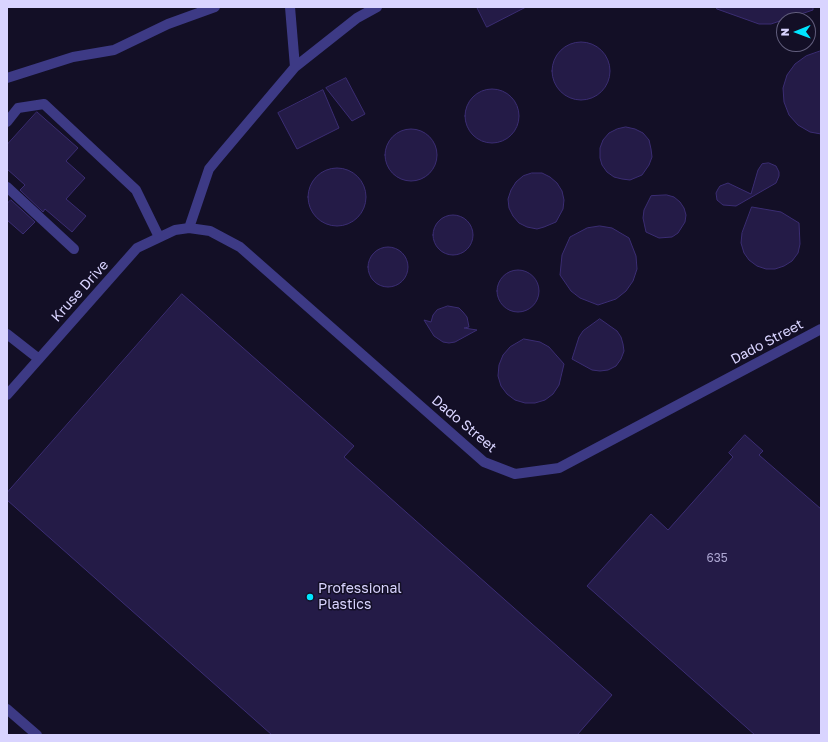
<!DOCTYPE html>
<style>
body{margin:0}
#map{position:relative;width:828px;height:742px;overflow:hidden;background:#130f26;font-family:"Golos Text",sans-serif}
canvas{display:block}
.frame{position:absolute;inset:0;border:8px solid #d9d4ff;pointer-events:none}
.north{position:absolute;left:776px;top:12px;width:40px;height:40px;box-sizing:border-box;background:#130f26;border:1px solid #625e7d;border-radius:50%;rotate:269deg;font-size:11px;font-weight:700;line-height:16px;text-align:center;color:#d9d4ff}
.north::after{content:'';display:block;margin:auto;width:14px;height:18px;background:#00e5ff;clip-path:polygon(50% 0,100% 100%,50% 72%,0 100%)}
</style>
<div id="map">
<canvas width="828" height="742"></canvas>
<div class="frame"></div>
<div class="north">N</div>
</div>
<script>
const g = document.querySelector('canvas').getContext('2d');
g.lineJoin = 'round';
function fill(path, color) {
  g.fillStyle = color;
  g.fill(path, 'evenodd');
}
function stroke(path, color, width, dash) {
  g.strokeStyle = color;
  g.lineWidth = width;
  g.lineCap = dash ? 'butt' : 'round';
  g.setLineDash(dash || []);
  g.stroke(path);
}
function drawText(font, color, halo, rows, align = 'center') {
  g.font = font + ' "Golos Text",sans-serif';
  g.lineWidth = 3;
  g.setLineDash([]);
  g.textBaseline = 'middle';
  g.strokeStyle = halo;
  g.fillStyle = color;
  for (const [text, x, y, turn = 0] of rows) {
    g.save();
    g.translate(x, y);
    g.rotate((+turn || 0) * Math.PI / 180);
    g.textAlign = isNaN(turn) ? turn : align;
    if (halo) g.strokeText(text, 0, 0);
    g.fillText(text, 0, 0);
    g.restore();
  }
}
const building = new Path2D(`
 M 477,7 L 526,7 L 487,27 Z
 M 717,7 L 813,7 L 813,10 L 771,24 L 759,24 L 717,9 Z
 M552 71a29 29 0 1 1 58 0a29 29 0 1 1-58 0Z
 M 821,51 L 821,134 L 810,132 L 798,125 L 789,115 L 784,102 L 783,88 L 787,75 L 795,64 L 806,56 Z
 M 346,78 L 365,114 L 352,121 L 326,88 Z
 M465 116a27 27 0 1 1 54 0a27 27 0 1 1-54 0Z
 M 323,90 L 339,128 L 297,149 L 278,113 Z
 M 37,112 L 78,148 L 66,161 L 85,178 L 66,199 L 86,216 L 72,232 L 45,209 L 43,212 L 20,190 L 25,185 L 7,169 L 7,145 Z
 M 626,127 L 635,129 L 643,133 L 649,140 L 651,149 L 652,157 L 649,165 L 642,175 L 630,180 L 622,179 L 614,177 L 607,172 L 602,165 L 600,158 L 600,148 L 603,140 L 609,133 L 617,129 Z
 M385 155a26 26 0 1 1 52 0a26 26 0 1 1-52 0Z
 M 769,163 L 776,166 L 779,172 L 779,176 L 776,183 L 736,206 L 723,205 L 717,200 L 716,193 L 718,189 L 720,186 L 728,183 L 751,194 L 758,170 L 762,164 Z
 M308 197a29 29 0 1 1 58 0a29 29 0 1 1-58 0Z
 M 532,173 L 542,173 L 550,177 L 557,183 L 562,191 L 564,200 L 563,209 L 556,222 L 544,227 L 537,229 L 527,227 L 519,223 L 513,216 L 509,208 L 508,199 L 511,190 L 516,182 L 523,176 Z
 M 667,195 L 674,197 L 680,202 L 684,208 L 686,215 L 685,222 L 678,233 L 672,237 L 659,238 L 646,232 L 643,218 L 644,210 L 651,196 Z
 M 11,200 L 35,222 L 23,234 L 7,220 L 7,204 Z
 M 752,207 L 781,212 L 799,223 L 800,244 L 798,253 L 792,261 L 784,266 L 775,269 L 766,269 L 757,266 L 749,260 L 744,253 L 741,243 L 742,233 Z
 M433 235a20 20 0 1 1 40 0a20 20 0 1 1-40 0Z
 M 600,226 L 612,228 L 629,238 L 636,256 L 637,269 L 633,281 L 626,291 L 616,299 L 598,305 L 580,298 L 571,291 L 560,275 L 562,255 L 570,237 L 587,228 Z
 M368 267a20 20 0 1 1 40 0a20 20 0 1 1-40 0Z
 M497 291a21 21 0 1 1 42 0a21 21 0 1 1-42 0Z
 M 182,294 L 354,446 L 344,457 L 612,695 L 577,735 L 272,735 L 7,500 L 7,493 Z
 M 448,306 L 459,308 L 463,312 L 467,317 L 469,327 L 464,328 L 477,330 L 455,342 L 449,343 L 443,342 L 434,336 L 424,320 L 431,322 L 433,315 L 437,310 Z
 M 600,319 L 617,331 L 621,337 L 623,344 L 624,351 L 621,359 L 616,366 L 608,370 L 600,371 L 592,370 L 572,359 L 579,337 L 583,331 Z
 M 524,339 L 540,342 L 549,347 L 564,364 L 559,385 L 553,394 L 545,400 L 535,403 L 525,403 L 515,400 L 507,394 L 501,386 L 498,376 L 499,365 L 503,355 L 510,347 Z
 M 745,435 L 763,451 L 759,455 L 821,509 L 821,735 L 755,735 L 587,586 L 651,514 L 668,530 L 733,457 L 729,453 Z`);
fill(building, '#241b47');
stroke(building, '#3b2d73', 1);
stroke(new Path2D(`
 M 290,7 L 295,67
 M 7,78 L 73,57 L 114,50 L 168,24 L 215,7
 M 7,122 L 18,108 L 44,104 L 136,190 L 159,237
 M 7,187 L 74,249
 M 189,228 L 209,169 L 218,158 L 295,67 L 357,18 L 377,7
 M 7,334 L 39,359
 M 7,395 L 137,248 L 175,230 L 189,228 L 210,231 L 240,247 L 484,462 L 515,474 L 559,468 L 821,329
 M 7,709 L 37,735`), '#3d3a85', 10);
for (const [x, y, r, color] of [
 [310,597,4,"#00e5ff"]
]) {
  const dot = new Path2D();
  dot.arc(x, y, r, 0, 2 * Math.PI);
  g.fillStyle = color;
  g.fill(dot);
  stroke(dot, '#130f26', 1.5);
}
drawText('12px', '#aca6d1', null, [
 ["635",717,558]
]);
drawText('14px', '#d9d4ff', '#130f26', [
 ["Kruse Drive",80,291,-48],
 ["Dado Street",767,342,-28],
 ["Dado Street",464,424,40]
]);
drawText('14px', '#d9d4ff', '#130f26', [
 ["Professional",318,589],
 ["Plastics",318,605]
], 'left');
</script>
